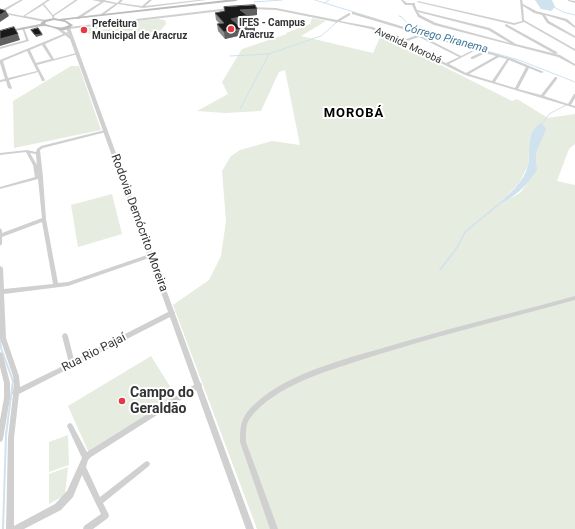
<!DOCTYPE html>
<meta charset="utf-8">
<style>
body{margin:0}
canvas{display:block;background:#fff}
</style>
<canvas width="575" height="529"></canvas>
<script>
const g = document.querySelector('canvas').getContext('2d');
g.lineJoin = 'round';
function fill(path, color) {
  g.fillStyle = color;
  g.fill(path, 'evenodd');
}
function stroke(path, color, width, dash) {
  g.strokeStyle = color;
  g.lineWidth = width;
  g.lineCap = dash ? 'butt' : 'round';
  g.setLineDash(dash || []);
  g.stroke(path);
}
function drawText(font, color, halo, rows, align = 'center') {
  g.font = font + ' Roboto,sans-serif';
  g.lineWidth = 4;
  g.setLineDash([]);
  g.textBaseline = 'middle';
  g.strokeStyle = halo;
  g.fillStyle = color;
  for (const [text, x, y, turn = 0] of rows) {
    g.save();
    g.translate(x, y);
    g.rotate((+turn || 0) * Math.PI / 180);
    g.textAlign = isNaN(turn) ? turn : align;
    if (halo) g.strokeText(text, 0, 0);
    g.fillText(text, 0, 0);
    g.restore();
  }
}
fill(new Path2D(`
 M 312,18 L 326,21 L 301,36 L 373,53 L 381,35 L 512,101 L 517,99 L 548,118 L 575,114 L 575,144 L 569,149 L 557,181 L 575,185 L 575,529 L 257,529 L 173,305 L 209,280 L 221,256 L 226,221 L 222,171 L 231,156 L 240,150 L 272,141 L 300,145 L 285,70 L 279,72 L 261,111 L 225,113 L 197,111 L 228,94 L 222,82 L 242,49 L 287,34 L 286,33 L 310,24 ZM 530,138 L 540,141 L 536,153 L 537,170 L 520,193 L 498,205 L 519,183 L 528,166 Z
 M 158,19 L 165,20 L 166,24 L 161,30 L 156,32 C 143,32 88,38 81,31 L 86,28 L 107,24 L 109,25 L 95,30 L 112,29 L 113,24 L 115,23 Z
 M 71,66 L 79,66 L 101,130 L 14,148 L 13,101 Z
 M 112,194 L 122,234 L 78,247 L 71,205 Z
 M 151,356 L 176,396 L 89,453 L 68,406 Z
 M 68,435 L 69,465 L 49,472 L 49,442 Z
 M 68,467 L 65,495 L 49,504 L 49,474 Z`), '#e6ecdf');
fill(new Path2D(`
 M 535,0 L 552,0 L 555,7 L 551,11 L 541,9 Z
 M 541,123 L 546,129 L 536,153 L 537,170 C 527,186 514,198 496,206 C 508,195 524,182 528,166 C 531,151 525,133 541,123 Z`), '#cfe2ee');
stroke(new Path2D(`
 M 315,0 L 399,26
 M 254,2 L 282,0
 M 324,3 L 329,0
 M 554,7 L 563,12 L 575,15
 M 399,16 L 402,17 L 413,30
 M 423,33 L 519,60 L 575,82
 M 230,56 L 269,54 L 321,36 L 337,22
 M 240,109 L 269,54
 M 542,124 L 549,114 L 568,104`), '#cfe2ee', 1);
stroke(new Path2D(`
 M 440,270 L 458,246 L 465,232 L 499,204
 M 0,334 L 1,342`), '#cfe2ee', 1.5);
stroke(new Path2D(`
 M 0,341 L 1,348 L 13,381 L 6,435 L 3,529`), '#cfe2ee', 2);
fill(new Path2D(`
 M 20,0 L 23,0 L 3,12 L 23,16 L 47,0 L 50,0 L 44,4 L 53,15 L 75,0 L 78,0 L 54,16 L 55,20 L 53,20 L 52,16 L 43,5 L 25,16 L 46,20 L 46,21 L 45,22 L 0,13 L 0,11 Z
 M 92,0 L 104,0 L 117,3 L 120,0 L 123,0 L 120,3 L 142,6 L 149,0 L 152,0 L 145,6 L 198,0 L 206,0 L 143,8 L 118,4 L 102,16 L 101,16 L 101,14 L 115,4 L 104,2 L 79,19 L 77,19 L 77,17 L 101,2 Z
 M 401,0 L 403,0 L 407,3 L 415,3 L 415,5 L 417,10 L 490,28 L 516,44 L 560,55 L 575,64 L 575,66 L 558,57 L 434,25 L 418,17 L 415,11 L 414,10 L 414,9 L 412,5 L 405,5 ZM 418,12 L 488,30 L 510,43 L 436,23 L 420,15 Z
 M 520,0 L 522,0 L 523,4 L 536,11 L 567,19 L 575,26 L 575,28 L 565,21 L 545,15 L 549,21 L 575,36 L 575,38 L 547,23 L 542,15 L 534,13 L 523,6 L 524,20 L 575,49 L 575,51 L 524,22 L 514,25 L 417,2 L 418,1 L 514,23 L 522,21 Z
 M 568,0 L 575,1 L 575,3 L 568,1 Z
 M 251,7 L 276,8 L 337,20 L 349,13 L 350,13 L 350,15 L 340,21 L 373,27 L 401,41 L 417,35 L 420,35 L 461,56 L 473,50 L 352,14 L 352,12 L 353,12 L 513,59 L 544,72 L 541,73 L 529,68 L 518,89 L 541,95 L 555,77 L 557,77 L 557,79 L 544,96 L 568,104 L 574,94 L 575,94 L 575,98 L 571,105 L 575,106 L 575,108 L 465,75 L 371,29 L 338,22 L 336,23 L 335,22 L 276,10 L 250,9 L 250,7 ZM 419,37 L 459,57 L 446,63 L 404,42 ZM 476,50 L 482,52 L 471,57 L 471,59 L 473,59 L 485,53 L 496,56 L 466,73 L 449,64 ZM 499,57 L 507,59 L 492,81 L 469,74 ZM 509,60 L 526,67 L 515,88 L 495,82 Z
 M 229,8 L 230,8 L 230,10 L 69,29 L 68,28 L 69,27 Z
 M 506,24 L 557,52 L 558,53 L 555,54 L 505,26 L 505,25 Z
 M 22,27 L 24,28 L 29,41 L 0,49 L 0,47 L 26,40 Z
 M 68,32 L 70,33 L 45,44 L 54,59 L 76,53 L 78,54 L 37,65 L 45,80 L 44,81 L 42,81 L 38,72 L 9,80 L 12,88 L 11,89 L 8,88 L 6,81 L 0,82 L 0,80 L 5,79 L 0,63 L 0,60 ZM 42,45 L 51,59 L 36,63 L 30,50 ZM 27,51 L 37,71 L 8,78 L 3,61 Z
 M 105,130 L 106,130 L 106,132 L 43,148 L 40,150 L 43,177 L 43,178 L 46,219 L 58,283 L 68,282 L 150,254 L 152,256 L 152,257 L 68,286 L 4,294 L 6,338 L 19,376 L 20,387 L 69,363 L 62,336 L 63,334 L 65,333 L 67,334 L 68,336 L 74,360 L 170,311 L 174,311 L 175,313 L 174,315 L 19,394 L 14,438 L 14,526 L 55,504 L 67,491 L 82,458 L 68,428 L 67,426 L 68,424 L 70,423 L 72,424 L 87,452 L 197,383 L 199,382 L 201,383 L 202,385 L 201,387 L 91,457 L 88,460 L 86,467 L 100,497 L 145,462 L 147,461 L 149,462 L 150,464 L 149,466 L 103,503 L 109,515 L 108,518 L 93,529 L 83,529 L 84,526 L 101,514 L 82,475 L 73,497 L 61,510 L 24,529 L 6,529 L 8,438 L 13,395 L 12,393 L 13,391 L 14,384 L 13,376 L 0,338 L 0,266 L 2,267 L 3,268 L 4,289 L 53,284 L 42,222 L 2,237 L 2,244 L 0,246 L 0,228 L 2,230 L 2,233 L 42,218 L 38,179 L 0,189 L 0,187 L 35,177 L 33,165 L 26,152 L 0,155 L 0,153 L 27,150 L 36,152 L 37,149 L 41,146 ZM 30,153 L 36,154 L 37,167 L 37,165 Z
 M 575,296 L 575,300 C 528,313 481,325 434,338 C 410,345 385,352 361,360 C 324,372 275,386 250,418 C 245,425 246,434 246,442 L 278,529 L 270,529 L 240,442 C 240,423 242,415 257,402 C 287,375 337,361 376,350 C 442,330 509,314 575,296 Z
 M 0,352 L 2,353 L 3,355 L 10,383 L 10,398 L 3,439 L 2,441 L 0,442 L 0,420 L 4,398 L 4,383 L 0,367 Z`), '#d0d0d0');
fill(new Path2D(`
 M 68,27 L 70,28 L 254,529 L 246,529 L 70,39 L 57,29 L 60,28 L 69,35 L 66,28 Z`), '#d0d0d0');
fill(new Path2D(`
 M 226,0 L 238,0 L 236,1 L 65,20 L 73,25 C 63,36 54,26 44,26 C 31,27 13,32 0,34 L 0,32 L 40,24 L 44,20 L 54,18 L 59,19 ZM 54,20 L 65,22 L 69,25 C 61,30 53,26 45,24 L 46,22 Z`), '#bdbdbd');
fill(new Path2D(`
 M 224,7 L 257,9 L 257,15 L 247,16 L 247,22 L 237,24 L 238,25 L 255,26 L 255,32 L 225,39 L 218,31 L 217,24 L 220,24 L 216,20 L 215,13 L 224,11 Z`), '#8c8c8c');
fill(new Path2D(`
 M 257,9 L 257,15 L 247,16 L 247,22 L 231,25 L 231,19 L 240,10 Z
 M 6,11 L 9,16 L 0,22 L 0,15 Z
 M 255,26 L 255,32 L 225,39 L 224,32 Z
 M 18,34 L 20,40 L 0,46 L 0,39 Z
 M 42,34 L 43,35 L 36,37 L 35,35 Z`), '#5f5f5f');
const building = new Path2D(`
 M 255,5 L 257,9 L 240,10 L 247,15 L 231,19 L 238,25 L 251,22 L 255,26 L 224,32 L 217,24 L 224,23 L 215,13 L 225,11 L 224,7 Z
 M 0,9 L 6,11 L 0,15 Z
 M 14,27 L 18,34 L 0,39 L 0,31 Z
 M 38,28 L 42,34 L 35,35 L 31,30 Z`);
fill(building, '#1a1a1a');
stroke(building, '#5f5f5f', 1);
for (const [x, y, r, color] of [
 [231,29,4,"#e63946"],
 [84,30,4,"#e63946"],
 [122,401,4,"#e63946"]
]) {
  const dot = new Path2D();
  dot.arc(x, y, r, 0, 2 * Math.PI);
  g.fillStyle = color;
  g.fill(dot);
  stroke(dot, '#fff', 1.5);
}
drawText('bold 10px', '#333', '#fff', [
 ["IFES - Campus",239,23],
 ["Aracruz",239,35],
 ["Prefeitura",92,24],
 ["Municipal de Aracruz",92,36]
], 'left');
drawText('10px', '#333', '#fff', [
 ["Avenida Morobá",408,46,25]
]);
drawText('italic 11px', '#3f7597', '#fff', [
 ["Córrego Piranema",446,39,15]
]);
drawText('12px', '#333', '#fff', [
 ["Rodovia Demócrito Moreira",139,223,70],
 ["Rua Rio Pajaí",94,353,-27]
]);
g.letterSpacing = '1px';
drawText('bold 13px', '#000', '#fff', [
 ["MOROBÁ",354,114]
]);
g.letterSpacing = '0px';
drawText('bold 14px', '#333', '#fff', [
 ["Campo do",130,393],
 ["Geraldão",130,409]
], 'left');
</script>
